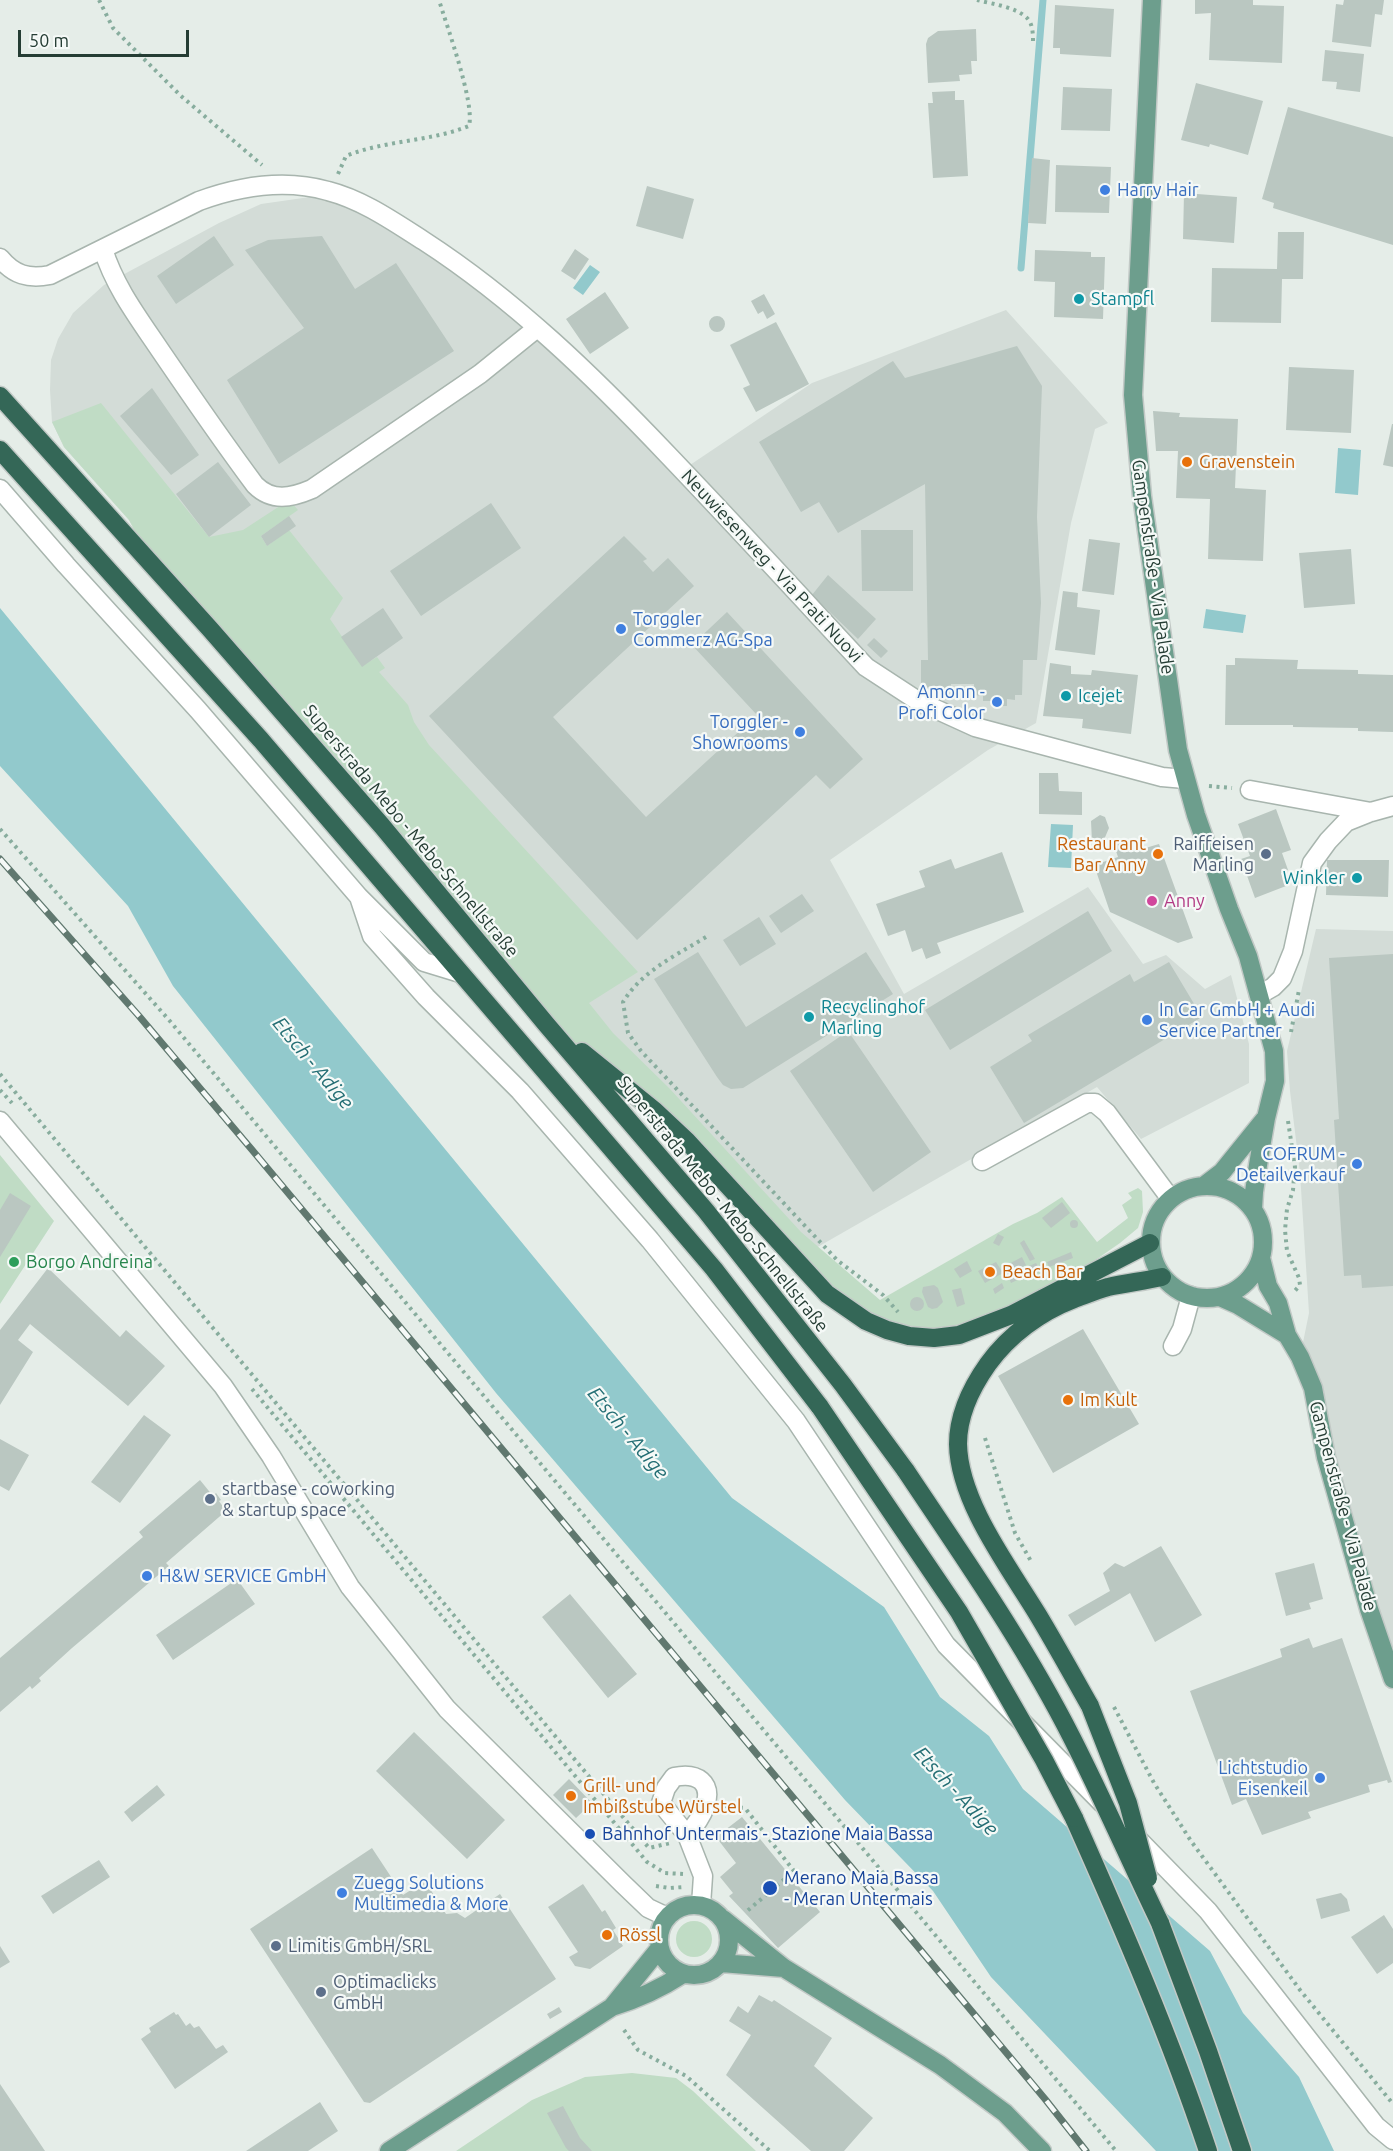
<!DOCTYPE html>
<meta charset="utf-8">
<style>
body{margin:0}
#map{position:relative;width:1393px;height:2151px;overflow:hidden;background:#e5ede8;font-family:Ubuntu,sans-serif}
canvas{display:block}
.scale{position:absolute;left:18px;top:30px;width:171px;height:27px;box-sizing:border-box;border:3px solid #253d34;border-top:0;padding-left:8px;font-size:18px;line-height:21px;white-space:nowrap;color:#253d34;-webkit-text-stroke:4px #f5f9f7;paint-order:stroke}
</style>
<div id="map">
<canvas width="1393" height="2151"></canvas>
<div class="scale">50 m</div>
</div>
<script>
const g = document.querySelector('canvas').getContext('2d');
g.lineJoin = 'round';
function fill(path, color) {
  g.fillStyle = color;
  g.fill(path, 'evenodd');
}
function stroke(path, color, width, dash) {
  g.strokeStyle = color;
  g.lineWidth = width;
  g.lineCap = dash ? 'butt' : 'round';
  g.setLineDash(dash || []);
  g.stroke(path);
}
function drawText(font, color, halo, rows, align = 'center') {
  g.font = font + ' Ubuntu,sans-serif';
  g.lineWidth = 4.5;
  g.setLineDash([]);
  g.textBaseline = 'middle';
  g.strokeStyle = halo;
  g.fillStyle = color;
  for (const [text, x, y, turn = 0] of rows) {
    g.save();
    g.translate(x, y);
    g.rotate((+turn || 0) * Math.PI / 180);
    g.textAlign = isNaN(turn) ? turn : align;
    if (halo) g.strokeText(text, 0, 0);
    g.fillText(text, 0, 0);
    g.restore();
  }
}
fill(new Path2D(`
 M 324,195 L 366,209 L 496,292 L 521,301 L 690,465 L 812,383 L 1006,310 L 1108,423 L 1095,429 L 1071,523 L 1036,723 L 988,750 L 830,860 L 904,994 L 1088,887 L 1143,964 L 1166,955 L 1205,989 L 1231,975 L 1249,1044 L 1249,1083 L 1141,1139 L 1097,1087 L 795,1260 L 154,567 L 129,520 L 64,447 L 52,422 L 50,390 L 51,360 L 58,339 L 73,313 L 104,285 L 219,223 L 261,204 Z
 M 1316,929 L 1393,931 L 1393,1679 L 1300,1357 L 1309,1313 L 1300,1173 L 1290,1091 L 1287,1051 Z`), '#d3dcd7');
fill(new Path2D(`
 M 101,403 L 209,537 L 243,530 L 289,500 L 298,510 L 261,536 L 267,546 L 289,530 L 343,598 L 330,619 L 362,666 L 377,657 L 385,668 L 379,672 L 408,705 L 414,722 L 429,745 L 638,972 L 589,1003 L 613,1033 L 670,1089 L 801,1232 L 880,1300 L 1013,1224 L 1037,1213 L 1062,1197 L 1097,1242 L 1128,1218 L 1122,1205 L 1132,1198 L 1128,1193 L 1138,1188 L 1142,1191 L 1143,1212 L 1138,1228 L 1120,1243 L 1081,1270 L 959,1335 L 866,1321 L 728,1185 L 546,1024 L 154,567 L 129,520 L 64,447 L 52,422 Z
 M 0,1155 L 54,1221 L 0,1304 Z
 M676 1939a18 18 0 1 1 36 0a18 18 0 1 1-36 0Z
 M 632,2073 L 676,2078 L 693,2091 L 756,2151 L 456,2151 L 532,2100 L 585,2077 Z`), '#c0dcc5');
fill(new Path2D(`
 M 590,265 L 600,272 L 583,295 L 573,288 Z
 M 1338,448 L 1361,450 L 1358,495 L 1335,493 Z
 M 0,608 L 732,1498 L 884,1607 L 940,1697 L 989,1736 L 1023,1789 L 1210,1951 L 1243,2013 L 1299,2077 L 1334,2151 L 1156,2151 L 991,1977 L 933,1891 L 845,1800 L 496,1393 L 173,986 L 128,906 L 0,766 Z
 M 1206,609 L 1246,615 L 1243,633 L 1203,628 Z
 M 1051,824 L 1073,825 L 1071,868 L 1048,867 Z`), '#92c9cc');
stroke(new Path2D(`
 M 1021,268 L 1043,0`), '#92c9cc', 7);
fill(new Path2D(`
 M 1195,0 L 1253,0 L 1253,5 L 1284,6 L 1282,63 L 1209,60 L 1211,13 L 1195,14 Z
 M 1344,0 L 1384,0 L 1382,15 L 1375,14 L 1371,47 L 1332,42 L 1336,4 L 1343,5 Z
 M 1055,5 L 1114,9 L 1111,57 L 1060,54 L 1060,48 L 1053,48 Z
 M 976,29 L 977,61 L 971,61 L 972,74 L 959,75 L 960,81 L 928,83 L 926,44 L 928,38 L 938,31 Z
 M 1325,50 L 1364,54 L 1360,92 L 1336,89 L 1337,82 L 1322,81 Z
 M 1196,83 L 1263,101 L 1248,155 L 1210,144 L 1209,147 L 1181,140 Z
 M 1063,87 L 1112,89 L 1110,131 L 1061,130 Z
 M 955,91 L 955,100 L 964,100 L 968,176 L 933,178 L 928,103 L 933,103 L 932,92 Z
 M 1288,107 L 1393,137 L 1393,245 L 1273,208 L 1274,203 L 1262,199 Z
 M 1032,158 L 1050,160 L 1046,224 L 1028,223 Z
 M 1056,165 L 1111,167 L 1109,213 L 1055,212 Z
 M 647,186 L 694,199 L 683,239 L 636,226 Z
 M 1184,193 L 1237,197 L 1234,243 L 1183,239 Z
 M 1278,232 L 1304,232 L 1303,279 L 1282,279 L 1281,323 L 1211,322 L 1212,268 L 1277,269 Z
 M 214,236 L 234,265 L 176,304 L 157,276 Z
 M 322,236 L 355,289 L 396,263 L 454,351 L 279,464 L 227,380 L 304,328 L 245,250 L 268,240 Z
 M 575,249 L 589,259 L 575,280 L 561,271 Z
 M 1035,250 L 1091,252 L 1091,257 L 1105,257 L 1103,319 L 1054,317 L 1055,282 L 1034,281 Z
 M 605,292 L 629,328 L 590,354 L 566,319 Z
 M 764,294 L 775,314 L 767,319 L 763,311 L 758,314 L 751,301 Z
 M709 324a8 8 0 1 1 16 0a8 8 0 1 1-16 0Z
 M 776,322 L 809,384 L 756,412 L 743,388 L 750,385 L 730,345 Z
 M 1017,346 L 1042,386 L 1037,517 L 1041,603 L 1037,660 L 1023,660 L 1022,695 L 1015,695 L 1015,700 L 1007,699 L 1007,706 L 992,706 L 992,701 L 983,701 L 983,696 L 974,695 L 974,684 L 951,684 L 951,690 L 921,689 L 921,660 L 928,660 L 925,484 L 838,533 L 819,502 L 801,512 L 759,442 L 893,361 L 905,378 Z
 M 1289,367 L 1354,370 L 1351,433 L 1286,430 Z
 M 152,388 L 199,455 L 171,475 L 120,416 Z
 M 1153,411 L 1180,413 L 1179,417 L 1238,419 L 1235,488 L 1266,490 L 1263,561 L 1208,559 L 1210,499 L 1176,498 L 1178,451 L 1156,451 Z
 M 1392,424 L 1393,424 L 1393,467 L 1383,465 Z
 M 218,462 L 251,505 L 209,537 L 176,494 Z
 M 491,503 L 521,548 L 421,616 L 390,571 Z
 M 289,516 L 296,526 L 267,546 L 261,536 Z
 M 861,530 L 913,530 L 913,591 L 862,591 Z
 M 624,536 L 647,559 L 643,561 L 653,572 L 668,558 L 694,586 L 553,717 L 646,817 L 757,715 L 692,645 L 727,612 L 863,759 L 830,789 L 816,775 L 637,940 L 429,716 Z
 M 1089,539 L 1120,543 L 1114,595 L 1082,591 Z
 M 1351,549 L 1355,604 L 1304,608 L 1299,553 Z
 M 828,575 L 876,619 L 858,639 L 812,595 Z
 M 1063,591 L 1078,593 L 1077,607 L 1100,610 L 1095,655 L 1055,650 Z
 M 383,608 L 403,638 L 362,667 L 341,637 Z
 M 874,638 L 888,651 L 881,658 L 867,645 Z
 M 1235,658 L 1298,660 L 1297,669 L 1358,670 L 1358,674 L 1393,675 L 1393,732 L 1358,731 L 1358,728 L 1293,727 L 1293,725 L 1225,725 L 1226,665 L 1235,665 Z
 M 1050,663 L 1071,666 L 1071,674 L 1091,675 L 1092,670 L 1138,675 L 1131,734 L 1082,728 L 1083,719 L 1043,716 Z
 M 1039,773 L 1058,773 L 1059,791 L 1082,792 L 1082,815 L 1039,814 Z
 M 1276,809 L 1291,850 L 1282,853 L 1288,870 L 1281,873 L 1286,886 L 1255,898 L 1241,859 L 1250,856 L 1238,824 Z
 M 1100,815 L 1105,817 L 1109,828 L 1103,842 L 1100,845 L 1096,845 L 1092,842 L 1091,821 Z
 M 1127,840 L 1132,852 L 1159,844 L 1193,938 L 1178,943 L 1110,912 L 1094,865 L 1118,857 L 1114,845 Z
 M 1002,852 L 1024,912 L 937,943 L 941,953 L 926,959 L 922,948 L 912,952 L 905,930 L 888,936 L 876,904 L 925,887 L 919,871 L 951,859 L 955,869 Z
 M 1327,860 L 1389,860 L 1388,897 L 1326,895 Z
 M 802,894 L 814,911 L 781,933 L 769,916 Z
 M 1088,911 L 1112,951 L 950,1050 L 925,1010 Z
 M 759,917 L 776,944 L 740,966 L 723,940 Z
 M 698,952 L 746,1027 L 866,952 L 893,994 L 743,1088 L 731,1089 L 723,1085 L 717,1077 L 654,979 Z
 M 1393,954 L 1393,1286 L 1362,1288 L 1361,1275 L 1344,1276 L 1334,1120 L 1339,1119 L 1329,958 Z
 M 1169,962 L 1202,1017 L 1024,1123 L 990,1067 L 1032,1041 L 1028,1035 L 1130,974 L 1134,982 Z
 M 848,1031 L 931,1152 L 873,1192 L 790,1071 Z
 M 10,1193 L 31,1206 L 0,1257 L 0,1210 Z
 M 1062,1202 L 1070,1213 L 1051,1228 L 1042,1218 Z
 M1070 1224a4 4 0 1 1 8 0a4 4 0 1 1-8 0Z
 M 998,1234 L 1004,1237 L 999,1246 L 993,1243 Z
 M 1024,1240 L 1035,1259 L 1030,1261 L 1020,1243 Z
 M 1071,1252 L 1073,1258 L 1049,1267 L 1047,1262 Z
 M 1022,1257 L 1026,1265 L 1007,1275 L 1003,1267 Z
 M 967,1261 L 972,1271 L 960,1278 L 954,1269 Z
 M 996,1262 L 1003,1273 L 985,1283 L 978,1271 Z
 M 1036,1263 L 1041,1271 L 1034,1275 L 1029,1266 Z
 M 1026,1267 L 1030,1274 L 1011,1283 L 1008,1276 Z
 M 48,1268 L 120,1337 L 126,1330 L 165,1366 L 128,1406 L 30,1324 L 18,1340 L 33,1352 L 0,1405 L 0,1330 Z
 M 1002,1283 L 1004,1288 L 995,1294 L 993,1289 Z
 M 934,1285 L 938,1288 L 943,1302 L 937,1308 L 932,1309 L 928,1307 L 922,1292 L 923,1287 Z
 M 961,1288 L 965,1304 L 957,1307 L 952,1290 Z
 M910 1304a7 7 0 1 1 14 0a7 7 0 1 1-14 0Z
 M 1083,1329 L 1139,1424 L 1053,1473 L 998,1376 Z
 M 144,1415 L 171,1435 L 120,1503 L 91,1482 Z
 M 0,1439 L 29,1455 L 9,1491 L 0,1486 Z
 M 200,1480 L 213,1496 L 216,1493 L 221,1500 L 219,1501 L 226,1511 L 166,1563 L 169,1566 L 72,1648 L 39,1678 L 41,1681 L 32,1689 L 30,1686 L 0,1712 L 0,1658 L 143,1537 L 139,1532 Z
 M 1161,1546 L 1202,1615 L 1155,1642 L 1130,1593 L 1075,1626 L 1068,1615 L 1110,1591 L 1103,1573 L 1115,1563 L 1124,1567 Z
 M 1314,1563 L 1323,1599 L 1309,1603 L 1311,1609 L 1286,1616 L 1275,1573 Z
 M 237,1579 L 255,1604 L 173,1660 L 156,1635 Z
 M 570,1594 L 637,1674 L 608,1698 L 542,1617 Z
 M 1309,1638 L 1313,1648 L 1342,1638 L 1392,1782 L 1388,1783 L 1387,1780 L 1368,1785 L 1370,1792 L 1308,1812 L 1311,1818 L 1262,1835 L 1246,1799 L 1232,1805 L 1190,1691 L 1282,1657 L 1280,1649 Z
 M 414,1732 L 505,1820 L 467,1859 L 376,1771 Z
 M 569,1779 L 592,1803 L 576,1818 L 553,1795 Z
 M 157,1785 L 165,1795 L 132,1822 L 124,1812 Z
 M 742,1817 L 820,1912 L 778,1948 L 729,1896 L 733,1893 L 720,1877 L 736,1863 L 716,1837 Z
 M 372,1848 L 403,1895 L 425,1881 L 446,1914 L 457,1913 L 465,1918 L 500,1894 L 556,1979 L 370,2103 L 364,2102 L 250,1929 Z
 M 99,1860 L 110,1877 L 53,1914 L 41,1896 Z
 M 583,1884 L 602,1912 L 605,1910 L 616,1928 L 613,1930 L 623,1946 L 590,1969 L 575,1966 L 569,1957 L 578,1952 L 548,1907 Z
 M 1341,1893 L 1347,1899 L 1350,1911 L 1321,1919 L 1316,1899 Z
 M 1384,1915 L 1393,1929 L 1393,1963 L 1377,1974 L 1351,1937 Z
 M 0,1946 L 10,1962 L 0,1968 Z
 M 759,1995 L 772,2002 L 774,2000 L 832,2038 L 814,2066 L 873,2118 L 844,2151 L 811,2151 L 726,2075 L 751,2035 L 729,2021 L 738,2006 L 748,2013 Z
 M 559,2007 L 562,2012 L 550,2019 L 547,2014 Z
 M 174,2012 L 176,2015 L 178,2014 L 186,2026 L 190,2023 L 194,2028 L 199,2026 L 216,2049 L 223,2045 L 228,2052 L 175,2089 L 141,2039 L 151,2032 L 149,2028 Z
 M 0,2084 L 45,2151 L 0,2151 Z
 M 320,2102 L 338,2131 L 308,2151 L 246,2151 Z
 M 563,2106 L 580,2138 L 592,2151 L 569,2151 L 566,2148 L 547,2113 Z`), '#bac7c1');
const minor = new Path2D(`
 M 103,249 C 115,288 140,320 162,353 C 192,397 223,442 255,485 C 272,502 291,498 312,489 L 480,374 L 537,328
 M 0,258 C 14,275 28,279 50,275 L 199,201 C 240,186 286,179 328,191 C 363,200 394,222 424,241 C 515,300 594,377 668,455 C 735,525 800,596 866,667 L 918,701 L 975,727 L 1162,777 L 1185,779
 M 0,489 L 66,565 L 198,710 L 359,897 L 424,962 L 460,973
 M 1250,790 L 1371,812
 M 359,897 L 372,936 L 426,997 L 520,1091 L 650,1240 L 796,1421 L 946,1645 L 1102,1803
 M 1259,995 L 1273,987 L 1282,978 L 1293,951 L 1312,863 L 1328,841 L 1346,822 L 1371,812 L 1393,806
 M 0,1121 L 223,1386 L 271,1456 L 350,1587 L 447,1709 L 623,1884 L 648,1908 L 667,1917
 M 982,1161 L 1087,1103 L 1095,1103 L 1107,1113 L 1170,1198
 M 1173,1346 L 1182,1329 L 1191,1296
 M 687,1835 C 694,1827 701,1818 705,1807 C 713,1782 697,1772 674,1777 L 666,1788 L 661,1803 L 687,1835 L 703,1876 L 701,1905
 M 1134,1835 L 1208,1911 L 1376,2126 L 1393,2140`);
const major = new Path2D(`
 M 1152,0 L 1133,395 L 1142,496 L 1178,750 L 1196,815 L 1229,909 L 1248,956 L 1274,1051 L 1275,1081 L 1266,1118 L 1258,1165 L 1254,1192 L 1253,1209
 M 1205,1185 L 1222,1172 L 1264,1120
 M1151 1242a56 56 0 1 1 112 0a56 56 0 1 1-112 0Z
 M 1261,1258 L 1268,1286 L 1278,1303 L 1287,1335 L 1300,1357 L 1313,1388 L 1326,1457 L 1369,1609 L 1393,1679
 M 1220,1297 L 1238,1305 L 1287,1335
 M659 1940a35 35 0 1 1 70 0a35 35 0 1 1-70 0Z
 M 723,1919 L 784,1968 L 940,2065 L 1005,2113 L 1042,2151
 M 721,1963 L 784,1968
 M 612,2007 L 659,1949
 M 389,2151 L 612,2007 C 638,1999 660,1989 683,1974`);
const highway = new Path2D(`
 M 0,396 L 210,629 L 382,826 L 546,1024 L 706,1211 L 843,1385 L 906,1471
 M 0,450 L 261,740 L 610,1147 L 714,1269 L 820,1407
 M 582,1052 L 655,1111 L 687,1141 L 827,1294 L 866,1321 L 887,1330 L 909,1336 L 934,1338 L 959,1335 L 1011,1315 L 1150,1243
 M 1090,1706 C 1073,1676 1056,1645 1038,1615 C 1009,1567 959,1502 958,1444 C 958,1414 971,1388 988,1364 C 1009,1335 1040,1312 1074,1299 C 1085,1295 1097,1290 1108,1287 C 1126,1283 1144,1281 1162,1277
 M 1074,1818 C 1123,1928 1170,2037 1208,2151
 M 1160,1923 L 1208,2051 L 1242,2151`);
stroke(minor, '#a8b5ae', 21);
stroke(major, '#c2c9c6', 21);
stroke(highway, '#c2c9c6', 21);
stroke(new Path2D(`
 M 99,0 L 113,28 L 181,96 L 262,165
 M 977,0 C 992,4 1017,7 1028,19 C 1033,25 1033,35 1033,43
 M 338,174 L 346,156 C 385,140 429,142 469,126 C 475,103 447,27 439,0
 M 1209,786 L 1232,788
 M 0,829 L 169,1020 L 1116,2151
 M 706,937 C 675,956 642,971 623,1002 L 628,1033 L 641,1051 L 837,1260 L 883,1295 L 898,1312
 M 1291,1032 L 1299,990
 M 0,1074 L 649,1848 L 670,1843
 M 0,1090 L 12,1103
 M 1288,1121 L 1295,1167 L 1293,1190 L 1287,1209 L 1285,1230 L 1287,1251 L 1299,1278 L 1300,1285 L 1293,1293
 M 1277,1173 L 1293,1180
 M 252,1389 L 647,1862 L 665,1873 L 683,1874
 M 985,1438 L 1015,1533 L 1032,1563
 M 1114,1707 L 1154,1783 L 1191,1841 L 1300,1990 L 1393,2104
 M 725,1806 L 745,1808 L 794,1871 L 746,1912
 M 656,1886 L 669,1888 L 684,1887
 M 624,2030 L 638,2050 L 686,2076 L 770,2151`), '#88ad9e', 4, [3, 4.5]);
stroke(minor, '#fff', 18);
stroke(major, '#6d9e8d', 18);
stroke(highway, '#346757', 18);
const rail = new Path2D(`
 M 0,859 L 139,1016 L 253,1151 L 1045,2099 L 1086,2151`);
stroke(rail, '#60786f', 7);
stroke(rail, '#f5f9f7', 4.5, [14]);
const highwayBridge = new Path2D(`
 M 820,1407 L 959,1612 L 1044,1760 L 1074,1818
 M 906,1471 C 964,1558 1025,1645 1072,1738 C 1103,1799 1130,1861 1160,1923
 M 1090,1706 L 1128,1803 L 1148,1878`);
stroke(highwayBridge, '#c2c9c6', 21, []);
stroke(highwayBridge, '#346757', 18);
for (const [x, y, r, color] of [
 [1105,190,6,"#3f7fe0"],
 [1079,299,6,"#0f9aa8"],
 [1187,462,6,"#e8710a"],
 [621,629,6,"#3f7fe0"],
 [1066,696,6,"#0f9aa8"],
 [997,702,6,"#3f7fe0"],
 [800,732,6,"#3f7fe0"],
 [1158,854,6,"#e8710a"],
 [1266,854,6,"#5c6f8a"],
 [1357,878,6,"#0f9aa8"],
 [1152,901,6,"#d1479c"],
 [809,1017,6,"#0f9aa8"],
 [1147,1020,6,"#3f7fe0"],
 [1357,1164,6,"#3f7fe0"],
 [14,1262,6,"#2e9e5b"],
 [990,1272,6,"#e8710a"],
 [1068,1400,6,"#e8710a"],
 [210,1499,6,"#5c6f8a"],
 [147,1576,6,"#3f7fe0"],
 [1320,1778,6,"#3f7fe0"],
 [571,1796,6,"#e8710a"],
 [590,1834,6,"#1a4fb4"],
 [770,1888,8,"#1a4fb4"],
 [342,1893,6,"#3f7fe0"],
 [607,1935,6,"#e8710a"],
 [276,1946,6,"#5c6f8a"],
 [321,1992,6,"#5c6f8a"]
]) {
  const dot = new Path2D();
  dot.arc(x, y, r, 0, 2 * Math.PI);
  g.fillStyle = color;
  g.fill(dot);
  stroke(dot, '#f5f9f7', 2);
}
drawText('18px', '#366cbe', '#f5f9f7', [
 ["Harry Hair",1117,190],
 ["Torggler",633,619],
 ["Commerz AG-Spa",633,640],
 ["Amonn -",985,692,"right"],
 ["Profi Color",985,713,"right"],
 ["Torggler -",788,722,"right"],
 ["Showrooms",788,743,"right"],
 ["In Car GmbH + Audi",1159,1010],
 ["Service Partner",1159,1031],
 ["COFRUM -",1345,1154,"right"],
 ["Detailverkauf",1345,1175,"right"],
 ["H&W SERVICE GmbH",159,1576],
 ["Lichtstudio",1308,1768,"right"],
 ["Eisenkeil",1308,1789,"right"],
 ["Zuegg Solutions",354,1883],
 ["Multimedia & More",354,1904]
], 'left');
drawText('18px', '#0d838f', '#f5f9f7', [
 ["Stampfl",1091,299],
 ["Icejet",1078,696],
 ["Winkler",1345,878,"right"],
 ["Recyclinghof",821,1007],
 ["Marling",821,1028]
], 'left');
drawText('18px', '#c56008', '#f5f9f7', [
 ["Gravenstein",1199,462],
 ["Restaurant",1146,844,"right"],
 ["Bar Anny",1146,865,"right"],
 ["Beach Bar",1002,1272],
 ["Im Kult",1080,1400],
 ["Grill- und",583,1786],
 ["Imbißstube Würstel",583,1807],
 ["Rössl",619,1935]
], 'left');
drawText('18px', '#253d34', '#f5f9f7', [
 ["Neuwiesenweg - Via Prati Nuovi",772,566,47],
 ["Gampenstraße - Via Palade",1153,567,82],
 ["Superstrada Mebo - Mebo-Schnellstraße",411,831,50],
 ["Superstrada Mebo - Mebo-Schnellstraße",723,1204,51],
 ["Gampenstraße - Via Palade",1343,1506,75]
]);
drawText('18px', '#4e5e75', '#f5f9f7', [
 ["Raiffeisen",1254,844,"right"],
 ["Marling",1254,865,"right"],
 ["startbase - coworking",222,1489],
 ["& startup space",222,1510],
 ["Limitis GmbH/SRL",288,1946],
 ["Optimaclicks",333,1982],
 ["GmbH",333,2003]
], 'left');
drawText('18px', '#b23c85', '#f5f9f7', [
 ["Anny",1164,901]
], 'left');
drawText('18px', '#27864d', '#f5f9f7', [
 ["Borgo Andreina",26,1262]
], 'left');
drawText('18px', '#164399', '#f5f9f7', [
 ["Bahnhof Untermais - Stazione Maia Bassa",602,1834],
 ["Merano Maia Bassa",784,1878],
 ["- Meran Untermais",784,1899]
], 'left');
drawText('italic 20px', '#246e74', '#f5f9f7', [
 ["Etsch - Adige",313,1063,50],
 ["Etsch - Adige",628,1433,50],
 ["Etsch - Adige",956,1791,47]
]);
</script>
